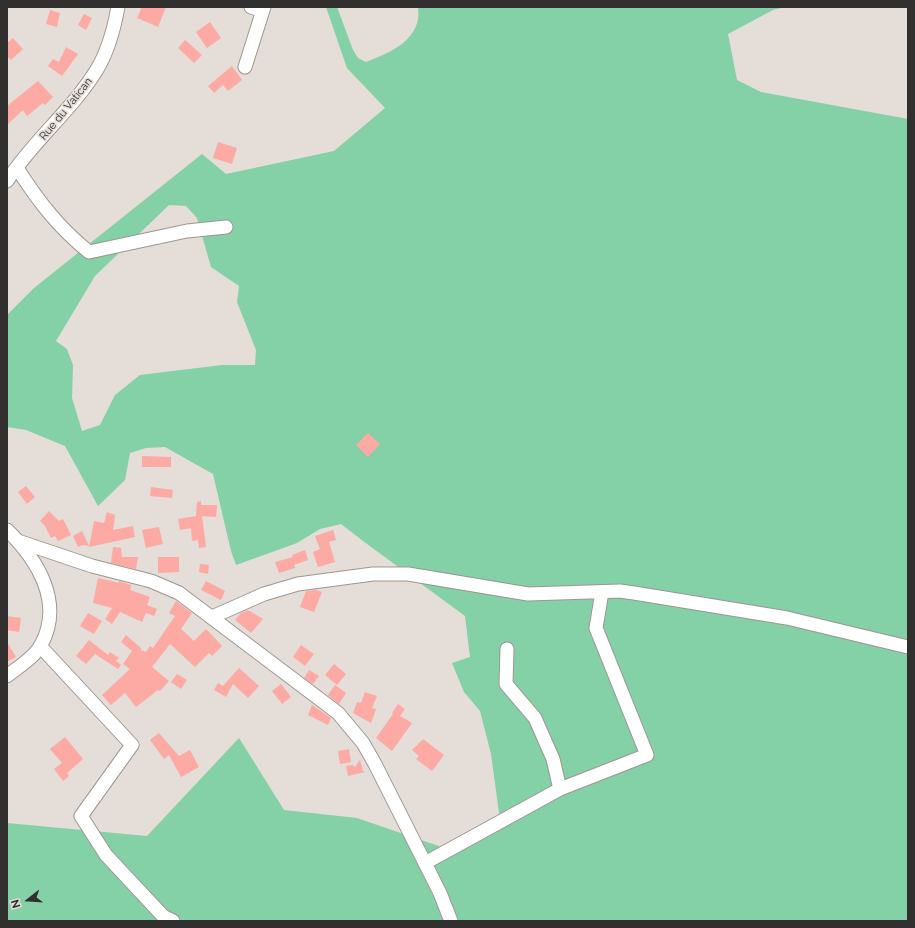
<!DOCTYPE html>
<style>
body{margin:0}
#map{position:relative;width:915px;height:928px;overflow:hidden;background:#e4ddd8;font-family:Raleway,sans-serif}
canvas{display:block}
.frame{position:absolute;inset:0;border:8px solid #32302e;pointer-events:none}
.north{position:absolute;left:8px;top:880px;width:40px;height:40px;-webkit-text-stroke:3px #e4ddd8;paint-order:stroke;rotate:253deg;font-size:11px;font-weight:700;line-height:16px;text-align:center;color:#32302e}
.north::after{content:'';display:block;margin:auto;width:14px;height:18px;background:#32302e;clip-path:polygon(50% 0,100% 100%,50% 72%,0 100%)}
</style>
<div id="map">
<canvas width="915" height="928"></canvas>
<div class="frame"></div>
<div class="north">N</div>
</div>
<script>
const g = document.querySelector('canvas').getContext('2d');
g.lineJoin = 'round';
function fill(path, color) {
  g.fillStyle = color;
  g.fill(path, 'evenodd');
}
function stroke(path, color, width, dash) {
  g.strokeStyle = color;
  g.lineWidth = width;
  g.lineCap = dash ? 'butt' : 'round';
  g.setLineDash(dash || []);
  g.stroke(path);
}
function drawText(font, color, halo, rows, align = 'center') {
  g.font = font + ' Raleway,sans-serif';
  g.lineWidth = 3.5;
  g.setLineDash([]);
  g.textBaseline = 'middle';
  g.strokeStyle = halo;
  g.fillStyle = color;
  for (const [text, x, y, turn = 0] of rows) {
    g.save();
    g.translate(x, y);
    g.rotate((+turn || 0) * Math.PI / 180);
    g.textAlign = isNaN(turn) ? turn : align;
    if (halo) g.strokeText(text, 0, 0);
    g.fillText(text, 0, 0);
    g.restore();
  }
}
fill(new Path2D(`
 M 326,7 L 337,7 L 353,50 L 358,58 L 366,62 C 390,53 423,39 418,7 L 785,7 L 773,10 L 728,34 L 737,80 L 761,92 L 908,119 L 908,921 L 7,921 L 7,823 L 147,836 L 239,738 L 284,810 L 357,818 L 453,851 L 500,820 L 491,754 L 480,711 L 464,692 L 452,663 L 470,657 L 465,616 L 363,541 L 341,524 L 320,529 L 297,543 L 236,565 L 231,551 L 213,474 L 165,447 L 146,448 L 130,453 L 125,480 L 98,506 L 65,446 L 26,430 L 7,427 L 7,315 L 34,288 L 202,154 L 226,174 L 334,151 L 385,108 L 347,68 ZM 169,205 L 186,206 L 197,218 L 211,267 L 239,286 L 237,302 L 256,350 L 255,365 L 222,365 L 140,375 L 115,395 L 100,425 L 82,431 L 72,398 L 73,365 L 67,349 L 56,341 L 95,276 Z`), '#84d0a7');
fill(new Path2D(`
 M 142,7 L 166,7 L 158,27 L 137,18 Z
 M 50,10 L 60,13 L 57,27 L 46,24 Z
 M 84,14 L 92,18 L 86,30 L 78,25 Z
 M 210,22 L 221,38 L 207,48 L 196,32 Z
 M 13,38 L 23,49 L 11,60 L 7,56 L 7,43 Z
 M 185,40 L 202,55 L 194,63 L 178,48 Z
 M 66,47 L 78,54 L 62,76 L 48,66 L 53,59 L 59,62 Z
 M 232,66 L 242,80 L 228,91 L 223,85 L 214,93 L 208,86 Z
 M 38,81 L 53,97 L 45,105 L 43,103 L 27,116 L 23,110 L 7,125 L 7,106 Z
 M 218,142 L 237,148 L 232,164 L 213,158 Z
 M 368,433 L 380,444 L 368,457 L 356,445 Z
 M 142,456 L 171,457 L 171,467 L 142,467 Z
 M 26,486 L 35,497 L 27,504 L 18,492 Z
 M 151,487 L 173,490 L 172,498 L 150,496 Z
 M 201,501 L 201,505 L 217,505 L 216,517 L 202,516 L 206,547 L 199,548 L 198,540 L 192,541 L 191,528 L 180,530 L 178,519 L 196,516 L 197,502 Z
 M 49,511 L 59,521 L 63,519 L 71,535 L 58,541 L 55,536 L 51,538 L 45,526 L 40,521 Z
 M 107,512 L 115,515 L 113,530 L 133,526 L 135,537 L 89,547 L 94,521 L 104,523 Z
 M 159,527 L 163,544 L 146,548 L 142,530 Z
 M 333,530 L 336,540 L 329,542 L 335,562 L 318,567 L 313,552 L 320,549 L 315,536 Z
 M 82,531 L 89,546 L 83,545 L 78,547 L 73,536 Z
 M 113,547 L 121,548 L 122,557 L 138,557 L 136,569 L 111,563 Z
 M 305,550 L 308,560 L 294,565 L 295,568 L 279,573 L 275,562 L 293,557 L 292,555 Z
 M 158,557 L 179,557 L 179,572 L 158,573 Z
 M 200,564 L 209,565 L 208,574 L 199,572 Z
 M 98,578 L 119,583 L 119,581 L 131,585 L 130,590 L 150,597 L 147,605 L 157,609 L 154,616 L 146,613 L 142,622 L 120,612 L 112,624 L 105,619 L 112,608 L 93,603 Z
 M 206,581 L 225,591 L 221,600 L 201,590 Z
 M 316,590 L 322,592 L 314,612 L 300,607 L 306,591 Z
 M 176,601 L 192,613 L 181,629 L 194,641 L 206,629 L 222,646 L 212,656 L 209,653 L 195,667 L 170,644 L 152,667 L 169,681 L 160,691 L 158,690 L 136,707 L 125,693 L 111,705 L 102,695 L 130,669 L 123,664 L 132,651 L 121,642 L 126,635 L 141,648 L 141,650 L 146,652 L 150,646 L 153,648 L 175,616 L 169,613 Z
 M 248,610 L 263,619 L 251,633 L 235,620 L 241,613 Z
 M 88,613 L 102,621 L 94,634 L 80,626 Z
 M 7,616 L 21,618 L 19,632 L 7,630 Z
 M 89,640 L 108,655 L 110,652 L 119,658 L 116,661 L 121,665 L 118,669 L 95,654 L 86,664 L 76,656 Z
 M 7,642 L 16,657 L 7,662 Z
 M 301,645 L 314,654 L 305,666 L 293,657 Z
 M 334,664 L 346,674 L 337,685 L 325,675 Z
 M 239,668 L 259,686 L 248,698 L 233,684 L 226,697 L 214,690 L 218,683 L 223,686 Z
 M 309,670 L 319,676 L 313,684 L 304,678 Z
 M 177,674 L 187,680 L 181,689 L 171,682 Z
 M 281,684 L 291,697 L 282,704 L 272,691 Z
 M 335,685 L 346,693 L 339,704 L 328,695 Z
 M 365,692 L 377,696 L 372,708 L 376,709 L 371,723 L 353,713 L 357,702 L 361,703 Z
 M 398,704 L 405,709 L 400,716 L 412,723 L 392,751 L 376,738 L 393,714 L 392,713 Z
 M 312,705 L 331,718 L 328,725 L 308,715 Z
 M 159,733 L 179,756 L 190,750 L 199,767 L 181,777 L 169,755 L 164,759 L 150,740 Z
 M 65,737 L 83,759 L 67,773 L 69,776 L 63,781 L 54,769 L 62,763 L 50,749 Z
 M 423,739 L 444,755 L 432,771 L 416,759 L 419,756 L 412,750 Z
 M 349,749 L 351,762 L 340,764 L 338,751 Z
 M 360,760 L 363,771 L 365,772 L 348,776 L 346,766 L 352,765 L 355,767 Z`), '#fcaaa3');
const minor = new Path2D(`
 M 251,7 L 257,9 L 263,7
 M 245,67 L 264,7
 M 17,168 C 38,201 59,228 89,252 L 187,231 L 226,227
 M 7,181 C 33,141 71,111 96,71 C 108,52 114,29 118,7
 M 7,530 C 38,560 64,603 41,645 C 34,658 18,667 7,676
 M 18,541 L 92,566 L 151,581 L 179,593 L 338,713 L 363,743 L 375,764 L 440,893 L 451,921
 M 212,617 L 264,594 L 298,584 L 373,574 L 408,574 L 528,594 L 620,591 L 634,593 L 787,618 L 908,647
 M 40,646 L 132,745 L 81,816 L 106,855 L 163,916 L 173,921
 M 507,649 L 506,684 L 535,718 L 553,759 L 560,789
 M 425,863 L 560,789 L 647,755 L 596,628 L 602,592`);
stroke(minor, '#9d9792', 15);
stroke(minor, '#fff', 13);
drawText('11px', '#32302e', '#e4ddd8', [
 ["Rue du Vatican",66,109,-51]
]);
</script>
